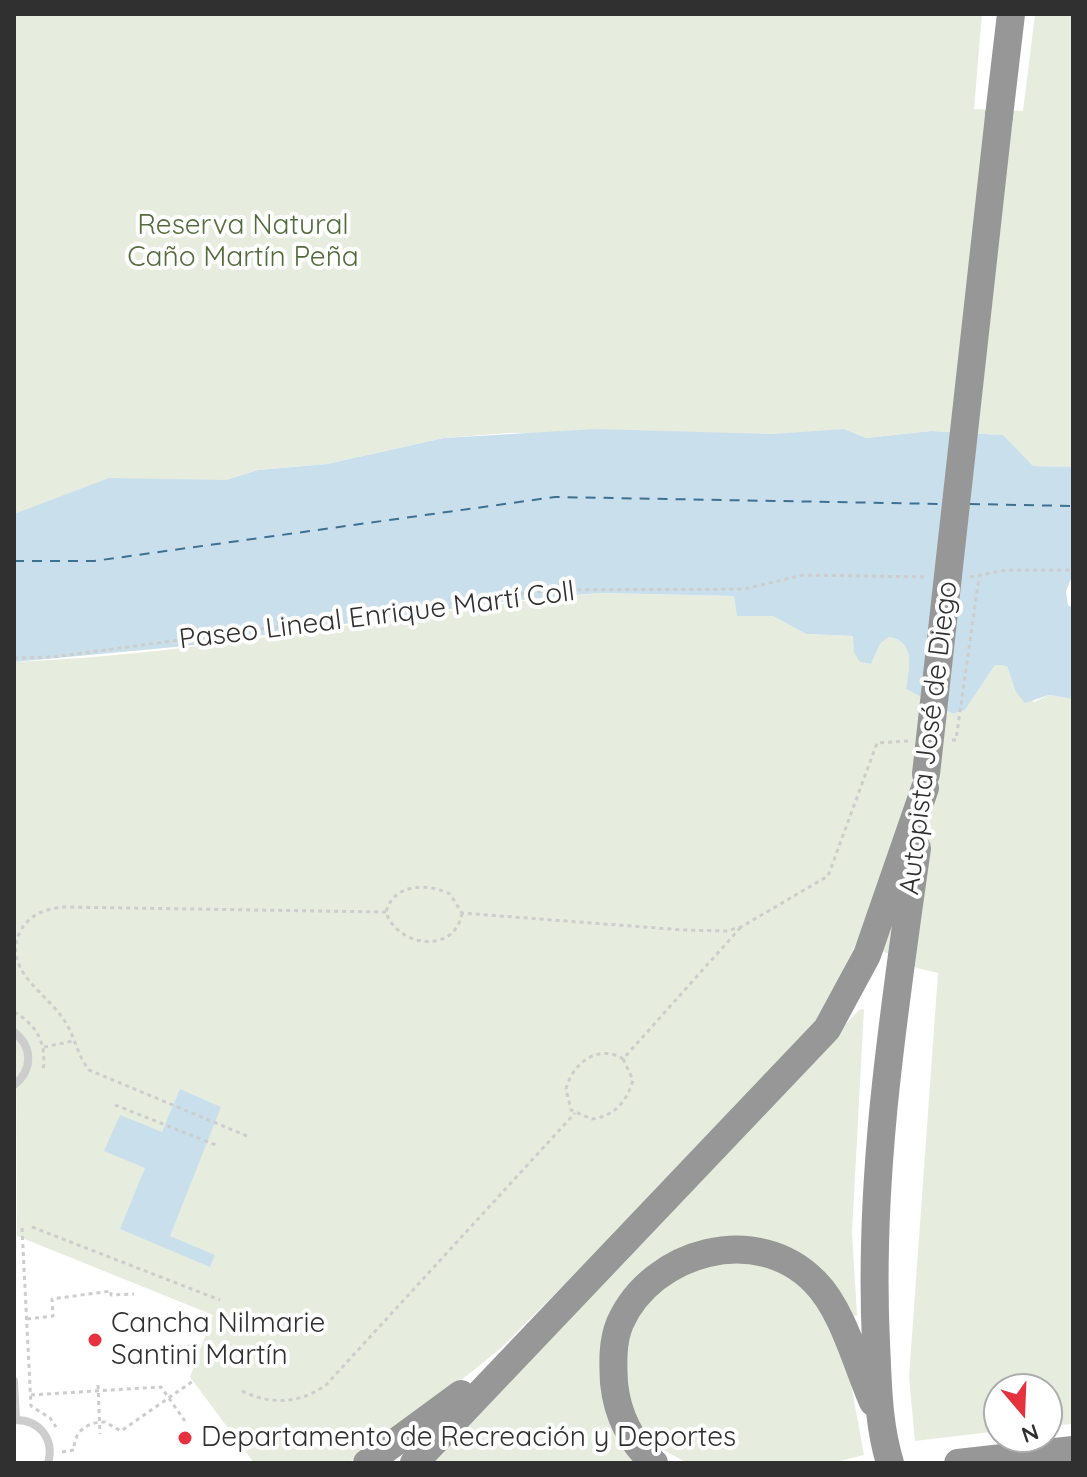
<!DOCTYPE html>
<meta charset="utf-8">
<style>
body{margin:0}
#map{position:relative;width:1087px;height:1477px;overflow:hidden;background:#fff;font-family:Quicksand,sans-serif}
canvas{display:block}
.frame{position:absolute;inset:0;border:16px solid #303030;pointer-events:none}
.north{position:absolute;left:983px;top:1373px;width:80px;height:80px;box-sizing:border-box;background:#fff;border:2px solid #acacac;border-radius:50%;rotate:161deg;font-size:22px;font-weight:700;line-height:32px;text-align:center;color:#303030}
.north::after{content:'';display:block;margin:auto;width:28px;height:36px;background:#e6323f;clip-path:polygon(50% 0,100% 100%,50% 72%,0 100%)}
</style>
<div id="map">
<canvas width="1087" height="1477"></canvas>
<div class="frame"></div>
<div class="north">N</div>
</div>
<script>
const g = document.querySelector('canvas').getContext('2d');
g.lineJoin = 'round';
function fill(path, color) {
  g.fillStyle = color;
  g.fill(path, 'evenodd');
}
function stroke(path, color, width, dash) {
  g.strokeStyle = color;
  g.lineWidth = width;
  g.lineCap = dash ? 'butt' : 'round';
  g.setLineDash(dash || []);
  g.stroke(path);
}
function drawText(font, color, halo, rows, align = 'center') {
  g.font = font + ' Quicksand,sans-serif';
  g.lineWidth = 8;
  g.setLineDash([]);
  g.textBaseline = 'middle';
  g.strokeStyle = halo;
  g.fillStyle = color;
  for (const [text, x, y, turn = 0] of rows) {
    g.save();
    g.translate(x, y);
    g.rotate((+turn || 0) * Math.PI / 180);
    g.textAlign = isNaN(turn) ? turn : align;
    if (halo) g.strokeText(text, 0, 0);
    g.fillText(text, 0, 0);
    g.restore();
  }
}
fill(new Path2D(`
 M 14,14 L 982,14 L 974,109 L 1023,111 L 1035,14 L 1073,14 L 1073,467 L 1033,466 L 1002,435 L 931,431 L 866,438 L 844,429 L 806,434 L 508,433 L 444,438 L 327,464 L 258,470 L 226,480 L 178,481 L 14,514 Z
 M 599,593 L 735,596 L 737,616 L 773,616 L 806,634 L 854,636 L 854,653 L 861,662 L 871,664 L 880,644 L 889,637 C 916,642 909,667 906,689 L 953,714 L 965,710 L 995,665 L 1007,666 L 1011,676 L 1034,702 L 1049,695 L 1073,699 L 1073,1424 L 1047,1426 L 1047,1389 L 999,1389 L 999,1431 L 915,1441 L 909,1377 L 938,973 L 917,968 L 858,939 L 822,1016 L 670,1179 L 500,1349 L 418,1415 L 348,1463 L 254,1463 L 190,1377 L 213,1315 L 17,1236 L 14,662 C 210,654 404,611 599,593 Z
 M 864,1009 L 852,1232 L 857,1315 L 847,1318 L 847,1362 L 864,1455 L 832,1463 L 687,1463 L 653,1444 L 641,1463 L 428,1463 L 859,1010 Z`), '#e6edde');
fill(new Path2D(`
 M 595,429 L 773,434 L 844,429 L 866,438 L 931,431 L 1003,435 L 1033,466 L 1073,467 L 1073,574 L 1066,591 L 1068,605 L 1073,608 L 1073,699 L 1049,695 L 1025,703 L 1016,692 L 1007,666 L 995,665 L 965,710 L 953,714 L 906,689 C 909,667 916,642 889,637 L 880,644 L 871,664 L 860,662 L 854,653 L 853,636 L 806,634 L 773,616 L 737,616 L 734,596 L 599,593 L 509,601 L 186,646 L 14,662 L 14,514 L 109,478 L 226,480 L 258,470 L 327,464 L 444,438 Z
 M 180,1089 L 221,1107 L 170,1236 L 215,1255 L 210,1267 L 120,1229 L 145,1168 L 104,1151 L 120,1115 L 162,1132 Z`), '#cadfec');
stroke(new Path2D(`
 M 970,504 L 1073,506
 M 14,561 L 94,561 L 555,497 L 944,504`), '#3d7193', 2, [10, 8]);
stroke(new Path2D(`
 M 970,577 L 1006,570 L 1073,570
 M 14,658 L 53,657 L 551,590 L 744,589 L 803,575 L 926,577
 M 952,740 L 956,740 L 979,577
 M 462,913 C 455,955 397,947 386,912 C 394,883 427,883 450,894 L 462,913 L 683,930 L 726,931 L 741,927 L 828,876 L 877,743 L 908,741
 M 14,1012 C 38,1025 47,1045 43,1072
 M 44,1047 L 73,1041
 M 623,1059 L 633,1080 C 627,1101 615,1116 592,1119 L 571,1110 L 566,1089 C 572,1064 598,1043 623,1059 L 741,927
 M 115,1105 L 216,1145
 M 247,1136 L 89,1070 C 77,1055 75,1036 64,1020 C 46,992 0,969 21,930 C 30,914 46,909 63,907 L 386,912
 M 32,1227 L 220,1300
 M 22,1228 L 31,1406 L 50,1418 L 56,1427
 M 27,1319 L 53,1316 L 52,1299 L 111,1291 L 111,1295 L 134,1294
 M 155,1350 L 202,1345
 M 98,1385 L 100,1434
 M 242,1391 C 271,1405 299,1404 326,1385 L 575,1113
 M 31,1395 L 161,1387 L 185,1421
 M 62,1452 L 74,1450 C 74,1431 87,1422 105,1422 L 121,1431 L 193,1381`), '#cdcdcd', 3, [4, 4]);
stroke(new Path2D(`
 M 14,1032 C 33,1047 33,1070 14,1085
 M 14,1381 L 16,1420
 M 14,1420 C 39,1419 55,1439 48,1463`), '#cdcdcd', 8);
stroke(new Path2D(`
 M 999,116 L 1011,14
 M 367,1463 L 461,1394
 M 414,1463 L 827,1029 L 867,955 L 925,788
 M 654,1463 C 631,1443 617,1414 614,1383 C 613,1363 612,1342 620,1323 C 652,1251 757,1222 815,1282 C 843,1310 857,1366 873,1402
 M 890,1463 C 878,1424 878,1383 876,1343 C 868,1176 894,1012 917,848
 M 958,1463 L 1073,1450`), '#979797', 28);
stroke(new Path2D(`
 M 926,774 L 999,116`), '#979797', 28);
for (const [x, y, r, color] of [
 [95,1340,8,"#e6323f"],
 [185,1438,8,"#e6323f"]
]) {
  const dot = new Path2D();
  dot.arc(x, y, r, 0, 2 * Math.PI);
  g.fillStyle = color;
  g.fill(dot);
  stroke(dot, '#fff', 3);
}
drawText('28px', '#536c3c', '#fff', [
 ["Reserva Natural",243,226],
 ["Caño Martín Peña",243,258]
]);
drawText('28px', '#303030', '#fff', [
 ["Paseo Lineal Enrique Martí Coll",377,616,-7],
 ["Autopista José de Diego",929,738,-83]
]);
drawText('28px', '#303030', '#fff', [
 ["Cancha Nilmarie",111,1324],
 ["Santini Martín",111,1356],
 ["Departamento de Recreación y Deportes",201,1438]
], 'left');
</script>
